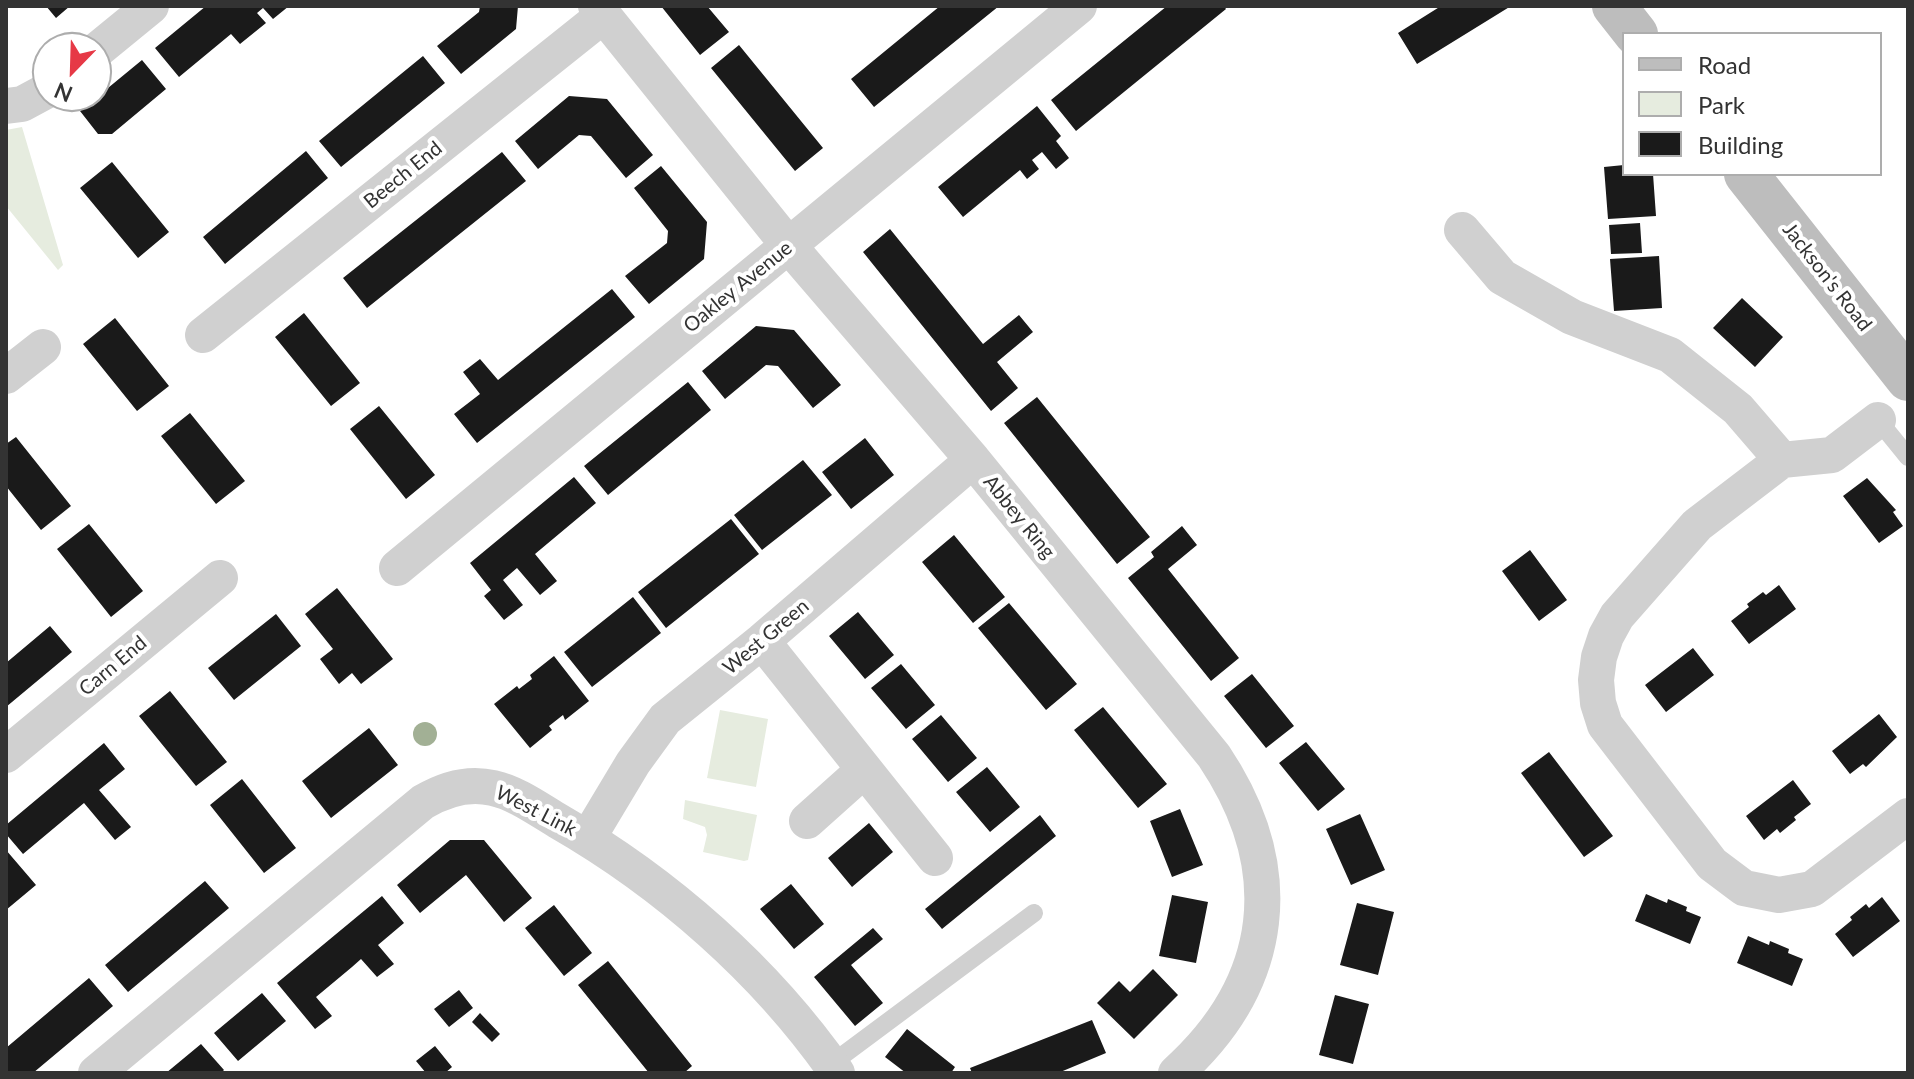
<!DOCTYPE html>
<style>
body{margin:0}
#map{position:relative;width:1914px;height:1079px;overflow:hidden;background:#fff;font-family:Lato,sans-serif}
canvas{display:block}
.frame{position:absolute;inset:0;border:8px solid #333;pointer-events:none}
.legend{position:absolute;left:1622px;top:32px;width:260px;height:144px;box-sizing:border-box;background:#fff;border:2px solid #adadad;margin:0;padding:10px 14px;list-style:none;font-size:24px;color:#333}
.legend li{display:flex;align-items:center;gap:16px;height:40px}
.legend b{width:40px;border:2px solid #adadad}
.north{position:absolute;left:32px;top:32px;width:80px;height:80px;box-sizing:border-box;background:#fff;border:2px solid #adadad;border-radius:50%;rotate:203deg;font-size:22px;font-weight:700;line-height:32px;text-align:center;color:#333}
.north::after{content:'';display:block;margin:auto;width:28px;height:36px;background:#e63946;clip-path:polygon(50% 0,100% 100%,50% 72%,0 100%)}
</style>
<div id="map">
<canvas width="1914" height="1079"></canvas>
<div class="frame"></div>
<ul class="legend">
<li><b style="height:10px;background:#bdbdbd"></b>Road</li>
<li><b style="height:22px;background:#e6ecdf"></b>Park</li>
<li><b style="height:22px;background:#1a1a1a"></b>Building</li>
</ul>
<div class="north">N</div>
</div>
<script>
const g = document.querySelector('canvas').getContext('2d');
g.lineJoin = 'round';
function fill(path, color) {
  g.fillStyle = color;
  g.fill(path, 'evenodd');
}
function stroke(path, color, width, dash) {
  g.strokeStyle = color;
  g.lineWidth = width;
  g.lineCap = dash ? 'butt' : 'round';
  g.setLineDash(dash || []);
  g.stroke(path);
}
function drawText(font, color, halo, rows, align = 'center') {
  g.font = font + ' Lato,sans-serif';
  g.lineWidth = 8;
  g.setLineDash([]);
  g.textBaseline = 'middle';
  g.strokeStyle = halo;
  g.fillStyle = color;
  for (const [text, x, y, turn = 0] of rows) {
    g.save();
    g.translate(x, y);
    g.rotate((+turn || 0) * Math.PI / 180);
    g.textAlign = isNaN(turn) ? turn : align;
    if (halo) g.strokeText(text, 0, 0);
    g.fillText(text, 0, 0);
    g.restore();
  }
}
fill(new Path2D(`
 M 22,127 L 63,265 L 58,270 L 6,206 L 6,130 Z
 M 720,710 L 768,719 L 756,787 L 707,778 Z
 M 685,800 L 757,815 L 748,860 L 744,861 L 703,852 L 707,835 L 705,827 L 683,819 Z`), '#e6ecdf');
fill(new Path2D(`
 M 46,6 L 70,6 L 56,18 Z
 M 206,6 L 289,6 L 273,19 L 263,8 L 257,13 L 266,23 L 240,44 L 231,34 L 179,77 L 155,48 Z
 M 480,6 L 518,6 L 516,29 L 461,74 L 437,46 L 479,12 Z
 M 661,6 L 707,6 L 729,32 L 700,55 Z
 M 940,6 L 999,6 L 874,107 L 851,79 Z
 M 1167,6 L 1224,6 L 1226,9 L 1076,131 L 1051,100 Z
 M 1441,6 L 1511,6 L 1417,64 L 1398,33 Z
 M 739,45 L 823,148 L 795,171 L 711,68 Z
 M 423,56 L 445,83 L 341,167 L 319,141 Z
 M 142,60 L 166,89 L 112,134 L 98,134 L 80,111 Z
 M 569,96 L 607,99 L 653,155 L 626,178 L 591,136 L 579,135 L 538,169 L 515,141 Z
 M 1037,106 L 1061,136 L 1056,141 L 1069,158 L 1056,169 L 1042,152 L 1032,160 L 1039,169 L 1027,179 L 1020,170 L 963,217 L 938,187 Z
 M 306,151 L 328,178 L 225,264 L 203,237 Z
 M 502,152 L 526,181 L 367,308 L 343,278 Z
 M 112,162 L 169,232 L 138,258 L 80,188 Z
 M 1624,165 L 1624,174 L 1653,174 L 1656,216 L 1608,219 L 1604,167 Z
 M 661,166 L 707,222 L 704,259 L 649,304 L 625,276 L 667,243 L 668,231 L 634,188 Z
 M 1640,223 L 1642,253 L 1611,254 L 1609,225 Z
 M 890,229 L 983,344 L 1019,315 L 1033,332 L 997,362 L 1018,388 L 991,411 L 863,252 Z
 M 1659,256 L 1662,308 L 1614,311 L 1610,259 Z
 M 612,289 L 635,317 L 477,443 L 454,414 L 480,394 L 463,372 L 480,359 L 498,380 Z
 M 1742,298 L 1783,337 L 1755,367 L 1713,328 Z
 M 304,313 L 360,383 L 331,406 L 275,337 Z
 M 115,318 L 169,386 L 137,411 L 83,344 Z
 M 756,326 L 794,330 L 841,385 L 813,408 L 778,366 L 766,365 L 725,399 L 702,371 Z
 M 688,382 L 711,410 L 608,495 L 584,466 Z
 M 1037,397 L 1150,537 L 1117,564 L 1004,423 Z
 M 379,406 L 435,475 L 406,499 L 350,429 Z
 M 190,413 L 245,481 L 216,504 L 161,436 Z
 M 16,437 L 71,506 L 41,530 L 6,486 L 6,444 Z
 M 865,438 L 894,475 L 851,509 L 822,472 Z
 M 803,460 L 832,495 L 762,550 L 734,515 Z
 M 574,477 L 596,503 L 535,554 L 557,581 L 540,595 L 517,568 L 503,580 L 523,605 L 504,620 L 484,596 L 491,590 L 470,563 Z
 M 1867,478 L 1896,510 L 1893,512 L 1903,526 L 1879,543 L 1843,496 Z
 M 731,519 L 759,554 L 666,628 L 638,592 Z
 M 89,524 L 143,591 L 111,617 L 57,549 Z
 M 1182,526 L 1197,545 L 1168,569 L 1239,658 L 1211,681 L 1128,578 L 1154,557 L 1151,552 Z
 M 954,535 L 1005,597 L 973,623 L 922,562 Z
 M 1530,550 L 1567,600 L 1539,621 L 1502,571 Z
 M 1779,585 L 1796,609 L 1749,644 L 1731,621 L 1749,607 L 1747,604 L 1763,592 L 1766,595 Z
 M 337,588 L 393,659 L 361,684 L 352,673 L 339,684 L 320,659 L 333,649 L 305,614 Z
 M 633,597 L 661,633 L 592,687 L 564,652 Z
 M 1009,603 L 1077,684 L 1046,710 L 978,628 Z
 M 858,612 L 894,655 L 865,679 L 829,636 Z
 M 276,614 L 301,646 L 234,700 L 208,668 Z
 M 50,626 L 72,652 L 6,707 L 6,663 Z
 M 1693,648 L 1714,675 L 1666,712 L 1645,685 Z
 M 554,656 L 589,701 L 565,720 L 563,715 L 549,726 L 552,730 L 530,748 L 494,704 L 517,686 L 519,689 L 532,679 L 530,675 Z
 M 901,664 L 935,705 L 906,729 L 871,688 Z
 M 1252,674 L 1294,726 L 1266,748 L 1224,696 Z
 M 170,691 L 227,762 L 196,786 L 139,716 Z
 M 1103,707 L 1167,784 L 1138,808 L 1074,730 Z
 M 1879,714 L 1897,737 L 1866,767 L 1863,764 L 1850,774 L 1832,751 Z
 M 941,715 L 977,758 L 948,782 L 912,739 Z
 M 369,728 L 398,765 L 331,818 L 302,781 Z
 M 1306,742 L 1345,789 L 1318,811 L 1279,763 Z
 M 104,743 L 125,769 L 99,790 L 131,827 L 115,840 L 84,803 L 23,854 L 6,834 L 6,825 Z
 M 1549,752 L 1613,836 L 1584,857 L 1521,773 Z
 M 987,767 L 1020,807 L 990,832 L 956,792 Z
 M 242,779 L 296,848 L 264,873 L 210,805 Z
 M 1793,780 L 1811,804 L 1794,817 L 1796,820 L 1780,833 L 1777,829 L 1764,840 L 1746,816 Z
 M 1180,809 L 1203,865 L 1172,877 L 1150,821 Z
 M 1360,814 L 1385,870 L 1351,885 L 1326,829 Z
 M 1040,815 L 1056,836 L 942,929 L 925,909 Z
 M 869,823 L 893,852 L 852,887 L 828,858 Z
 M 450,840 L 484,840 L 532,898 L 504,922 L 466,875 L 420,913 L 397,885 Z
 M 6,850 L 36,885 L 6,910 Z
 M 205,881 L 229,908 L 128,992 L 105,965 Z
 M 791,884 L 824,924 L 794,949 L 760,909 Z
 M 1646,894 L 1667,903 L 1668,899 L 1687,907 L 1686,911 L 1701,917 L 1690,944 L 1635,921 Z
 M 1172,895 L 1208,902 L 1196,963 L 1159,956 Z
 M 382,896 L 404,923 L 378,945 L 394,964 L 377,977 L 361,959 L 352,967 L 316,997 L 332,1016 L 315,1029 L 277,983 Z
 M 1882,897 L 1900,921 L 1853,957 L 1835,934 L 1852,920 L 1850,917 L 1866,904 L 1869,908 Z
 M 1357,903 L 1394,912 L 1378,975 L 1340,965 Z
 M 554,905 L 592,953 L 564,976 L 525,928 Z
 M 873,928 L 883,939 L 851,965 L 883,1003 L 855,1026 L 814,977 Z
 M 1748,936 L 1769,945 L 1770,941 L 1789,949 L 1788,953 L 1803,959 L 1792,986 L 1737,963 Z
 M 608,961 L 692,1066 L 684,1073 L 649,1073 L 578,985 Z
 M 1153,969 L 1178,995 L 1134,1039 L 1097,1003 L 1119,981 L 1130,992 Z
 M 89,978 L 113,1006 L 33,1073 L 6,1073 L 6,1048 Z
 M 459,990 L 473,1008 L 449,1027 L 434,1009 Z
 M 262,993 L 286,1021 L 238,1061 L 214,1033 Z
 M 1335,995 L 1369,1004 L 1353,1064 L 1319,1055 Z
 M 480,1013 L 500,1034 L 492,1042 L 472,1022 Z
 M 1092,1020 L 1106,1053 L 1058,1073 L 972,1073 L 970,1068 Z
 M 907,1029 L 955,1067 L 951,1073 L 906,1073 L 885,1057 Z
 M 201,1044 L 224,1070 L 221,1073 L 166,1073 Z
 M 435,1046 L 452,1067 L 445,1073 L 426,1073 L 416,1061 Z`), '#1a1a1a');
stroke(new Path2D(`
 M 1878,420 L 1908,457
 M 831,1064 L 1034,913`), '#d0d0d0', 18);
stroke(new Path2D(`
 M 596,6 L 789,246 L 973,460 L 1214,756 C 1289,868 1277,982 1176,1073
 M 96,51 L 151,6
 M 6,106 L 22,104 L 48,90
 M 1462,230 L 1502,277 L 1572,317 L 1670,355 L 1738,409 L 1782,460 L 1697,525 L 1617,616 L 1606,636 L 1599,657 L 1596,680 L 1598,703 L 1605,725 L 1712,864 L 1744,888 L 1779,895 L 1812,889 L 1908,816
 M 203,335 L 604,15
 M 6,376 L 43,347
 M 1782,460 L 1832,455 L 1878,420
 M 397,568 L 1079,6
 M 762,641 L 935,858
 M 6,755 L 220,578
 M 807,821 L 864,770
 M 588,838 L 633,763 L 665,719 L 762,641 L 973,460
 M 96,1073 L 423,802 C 445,789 468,782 493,788 C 516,793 538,809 558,821 C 666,883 766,971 837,1073`), '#d0d0d0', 36);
stroke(new Path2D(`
 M 1614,6 L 1636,34
 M 1746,174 L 1908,379`), '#bdbdbd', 44);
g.fillStyle = '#a2b095';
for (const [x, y] of [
 [425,734]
]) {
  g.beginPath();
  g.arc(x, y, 12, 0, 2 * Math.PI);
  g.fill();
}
drawText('20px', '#333', '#fff', [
 ["Beech End",403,175,-39],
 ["Jackson's Road",1827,277,52],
 ["Oakley Avenue",738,287,-39],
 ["Abbey Ring",1019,517,51],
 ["West Green",766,637,-40],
 ["Carn End",113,666,-40],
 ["West Link",536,811,27]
]);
</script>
